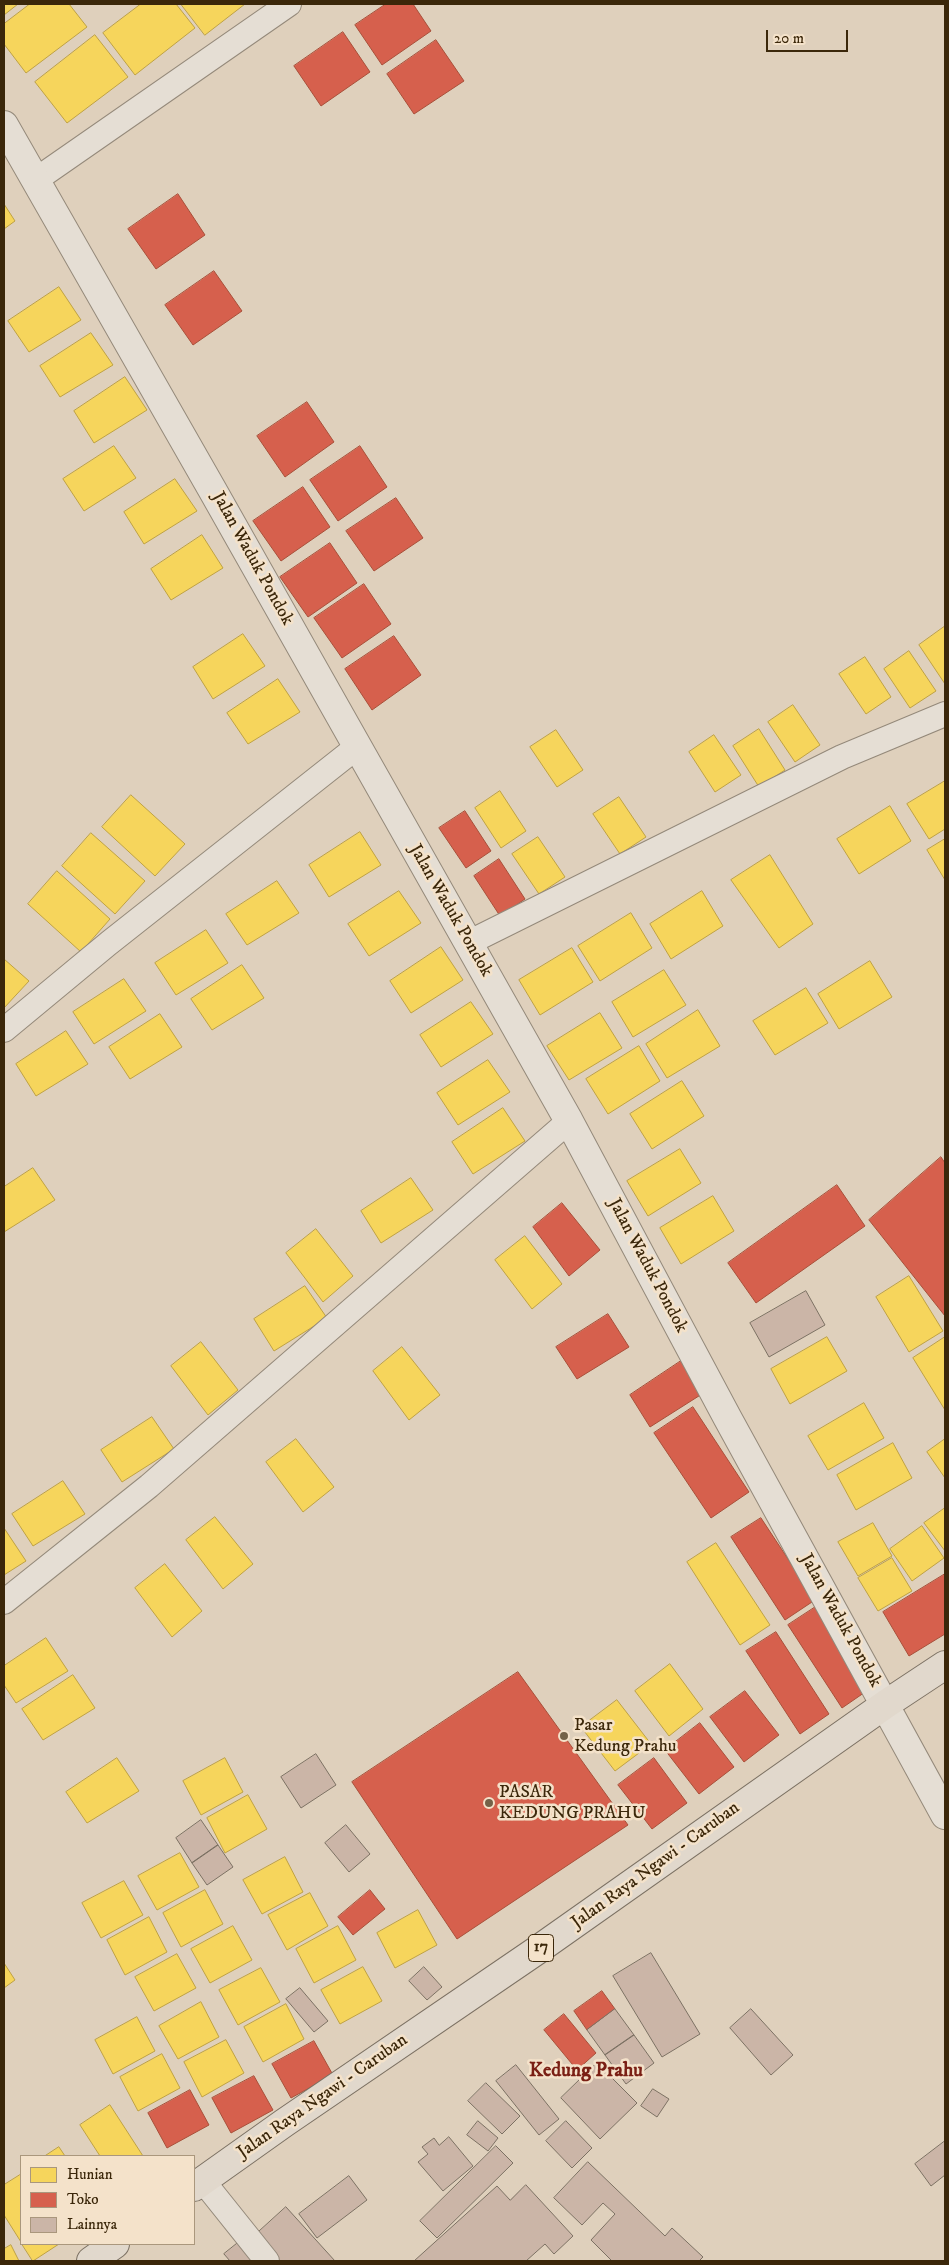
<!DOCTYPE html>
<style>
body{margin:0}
#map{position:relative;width:949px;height:2265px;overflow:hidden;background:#dfd0bc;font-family:"IM FELL DW Pica",serif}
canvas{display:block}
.frame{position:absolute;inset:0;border:5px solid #3b270a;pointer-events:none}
.legend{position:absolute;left:20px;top:2155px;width:175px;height:90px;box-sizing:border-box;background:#f4e2ca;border:1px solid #aa977d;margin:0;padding:6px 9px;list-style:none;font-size:15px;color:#3b270a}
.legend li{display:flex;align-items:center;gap:10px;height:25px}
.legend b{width:25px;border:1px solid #aa977d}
.scale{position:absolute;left:766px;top:30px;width:82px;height:22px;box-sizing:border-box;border:2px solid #3b270a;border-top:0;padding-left:6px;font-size:15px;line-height:18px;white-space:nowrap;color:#3b270a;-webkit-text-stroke:4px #f4e2ca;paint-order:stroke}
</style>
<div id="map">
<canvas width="949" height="2265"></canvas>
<div class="frame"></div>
<ul class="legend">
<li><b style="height:14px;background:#f6d55c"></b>Hunian</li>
<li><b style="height:14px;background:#d6604d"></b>Toko</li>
<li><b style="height:14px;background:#cbb5a7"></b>Lainnya</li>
</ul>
<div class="scale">20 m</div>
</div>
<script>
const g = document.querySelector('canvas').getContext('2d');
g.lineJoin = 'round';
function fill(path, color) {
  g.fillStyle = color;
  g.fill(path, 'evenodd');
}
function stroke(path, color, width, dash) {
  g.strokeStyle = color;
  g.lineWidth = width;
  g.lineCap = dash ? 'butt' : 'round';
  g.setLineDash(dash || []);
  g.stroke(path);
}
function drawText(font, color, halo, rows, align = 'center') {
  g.font = font + ' "IM FELL DW Pica",serif';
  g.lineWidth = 5;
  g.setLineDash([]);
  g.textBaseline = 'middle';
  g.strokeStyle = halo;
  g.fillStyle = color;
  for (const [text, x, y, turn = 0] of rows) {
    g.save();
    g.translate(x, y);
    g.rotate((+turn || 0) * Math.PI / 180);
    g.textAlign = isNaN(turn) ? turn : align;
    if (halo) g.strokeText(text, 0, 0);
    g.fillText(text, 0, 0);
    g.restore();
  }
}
const homes = new Path2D(`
 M 4,4 L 18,4 L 4,15 Z
 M 30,4 L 69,4 L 87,27 L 26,73 L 4,44 L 4,24 Z
 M 141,4 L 176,4 L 195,28 L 135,75 L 103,33 Z
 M 181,4 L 245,4 L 205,35 Z
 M 95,35 L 128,77 L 67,123 L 35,82 Z
 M 4,204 L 15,221 L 4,229 Z
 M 59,287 L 81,320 L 29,352 L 8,321 Z
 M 91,333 L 113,365 L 60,397 L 40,366 Z
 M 125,377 L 147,410 L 94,443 L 74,411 Z
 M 114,446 L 136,478 L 84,511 L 63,479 Z
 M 175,479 L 197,511 L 144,544 L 124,512 Z
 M 202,535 L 223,568 L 171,600 L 151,569 Z
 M 944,627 L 945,629 L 945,684 L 919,645 Z
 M 243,634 L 265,666 L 213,699 L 193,667 Z
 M 909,651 L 936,691 L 910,708 L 884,669 Z
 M 865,657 L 891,697 L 866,714 L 839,674 Z
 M 278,679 L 300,712 L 248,744 L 227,713 Z
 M 793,705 L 820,745 L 795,762 L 768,722 Z
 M 759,729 L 785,770 L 759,787 L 733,746 Z
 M 556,730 L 583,770 L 557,787 L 530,747 Z
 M 714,735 L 741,775 L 715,792 L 689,752 Z
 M 945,781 L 945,829 L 929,839 L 907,804 Z
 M 500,791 L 526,831 L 501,848 L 475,808 Z
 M 131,795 L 185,844 L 155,876 L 102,827 Z
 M 619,797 L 646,837 L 620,854 L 593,814 Z
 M 890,806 L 911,841 L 859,874 L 837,839 Z
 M 360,832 L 381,865 L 329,897 L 309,865 Z
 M 91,833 L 145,881 L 115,914 L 62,866 Z
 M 538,837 L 565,877 L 539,894 L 512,854 Z
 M 945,839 L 945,880 L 927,850 Z
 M 770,855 L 813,924 L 779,948 L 731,880 Z
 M 57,871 L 110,919 L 81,952 L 28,904 Z
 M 277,881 L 299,913 L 247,945 L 226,914 Z
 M 399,891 L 421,923 L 369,956 L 348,924 Z
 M 702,891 L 723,926 L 671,959 L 650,924 Z
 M 631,913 L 652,948 L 600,981 L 578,946 Z
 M 206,930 L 228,963 L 176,995 L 155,963 Z
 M 441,947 L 463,980 L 411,1013 L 390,981 Z
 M 572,948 L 593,982 L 540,1015 L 519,980 Z
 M 4,959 L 29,981 L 4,1008 Z
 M 870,961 L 892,997 L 839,1029 L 818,994 Z
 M 242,965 L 264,998 L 212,1030 L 191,999 Z
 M 664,970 L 686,1005 L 633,1037 L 612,1002 Z
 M 124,979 L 146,1011 L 94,1044 L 73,1012 Z
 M 806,988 L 828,1023 L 775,1055 L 753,1021 Z
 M 471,1002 L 493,1034 L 441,1067 L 420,1035 Z
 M 698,1010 L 720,1046 L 667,1078 L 646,1044 Z
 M 600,1013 L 622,1048 L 569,1080 L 547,1046 Z
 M 160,1014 L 182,1047 L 130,1079 L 109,1047 Z
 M 66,1031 L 88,1064 L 36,1096 L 16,1064 Z
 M 639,1046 L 660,1081 L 608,1114 L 586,1079 Z
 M 488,1060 L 510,1092 L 458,1125 L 437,1093 Z
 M 682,1081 L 704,1116 L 652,1149 L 630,1114 Z
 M 503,1108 L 525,1141 L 473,1174 L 452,1142 Z
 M 680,1149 L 701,1183 L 648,1216 L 627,1181 Z
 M 33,1168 L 55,1200 L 4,1232 L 4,1187 Z
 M 411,1178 L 433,1210 L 381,1243 L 361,1211 Z
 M 713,1196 L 734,1231 L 681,1264 L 660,1228 Z
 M 316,1229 L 353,1276 L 323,1302 L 286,1253 Z
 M 525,1236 L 562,1284 L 532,1309 L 495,1260 Z
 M 909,1276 L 943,1331 L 909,1352 L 876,1297 Z
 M 305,1286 L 327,1318 L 274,1351 L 254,1319 Z
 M 827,1337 L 847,1371 L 790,1404 L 771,1369 Z
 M 945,1337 L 945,1410 L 913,1358 Z
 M 201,1342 L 238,1390 L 208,1415 L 171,1366 Z
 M 402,1347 L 440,1395 L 409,1420 L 373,1371 Z
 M 864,1403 L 884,1438 L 828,1470 L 808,1436 Z
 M 152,1417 L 174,1449 L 122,1482 L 101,1450 Z
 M 296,1439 L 334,1487 L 303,1512 L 266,1462 Z
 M 945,1439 L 945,1478 L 927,1452 Z
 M 893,1443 L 912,1478 L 856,1510 L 837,1475 Z
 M 63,1481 L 85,1514 L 33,1546 L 12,1514 Z
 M 945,1508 L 945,1551 L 924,1523 Z
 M 215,1517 L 253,1564 L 223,1589 L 186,1540 Z
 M 873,1523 L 892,1556 L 858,1576 L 838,1542 Z
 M 922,1526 L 944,1558 L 912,1581 L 890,1549 Z
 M 4,1528 L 26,1561 L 4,1575 Z
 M 716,1543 L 770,1625 L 740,1645 L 687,1562 Z
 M 892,1558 L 912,1591 L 878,1611 L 858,1578 Z
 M 165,1564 L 202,1611 L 172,1637 L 135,1588 Z
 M 46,1638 L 68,1671 L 16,1703 L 4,1685 L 4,1666 Z
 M 670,1664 L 703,1709 L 669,1736 L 635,1691 Z
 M 73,1675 L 95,1708 L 43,1740 L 22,1709 Z
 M 617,1700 L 651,1744 L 615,1771 L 581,1727 Z
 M 117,1758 L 139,1791 L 87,1823 L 66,1792 Z
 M 225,1758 L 243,1792 L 201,1815 L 183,1781 Z
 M 248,1795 L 267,1829 L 225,1853 L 207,1818 Z
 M 180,1853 L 199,1887 L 157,1910 L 138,1876 Z
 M 285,1857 L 303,1892 L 262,1914 L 243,1880 Z
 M 124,1881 L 143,1915 L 101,1938 L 82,1903 Z
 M 205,1890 L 223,1924 L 181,1947 L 163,1913 Z
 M 310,1893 L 328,1926 L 287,1950 L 268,1915 Z
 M 418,1910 L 437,1945 L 395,1968 L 377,1933 Z
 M 149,1917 L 167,1952 L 125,1975 L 107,1940 Z
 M 233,1926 L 252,1960 L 210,1983 L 191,1949 Z
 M 338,1926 L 356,1960 L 314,1983 L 296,1949 Z
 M 177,1954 L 196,1988 L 154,2011 L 135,1977 Z
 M 4,1963 L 15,1980 L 4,1988 Z
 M 363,1967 L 382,2001 L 340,2024 L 321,1990 Z
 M 261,1968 L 280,2002 L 238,2025 L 219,1990 Z
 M 201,2002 L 219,2037 L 178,2059 L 159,2026 Z
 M 286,2004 L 304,2039 L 263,2062 L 244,2027 Z
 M 137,2017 L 155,2051 L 113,2074 L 95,2040 Z
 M 226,2040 L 244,2073 L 202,2097 L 184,2062 Z
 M 162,2054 L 180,2088 L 138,2111 L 120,2077 Z
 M 110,2105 L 143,2156 L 100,2156 L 80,2125 Z
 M 59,2147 L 65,2156 L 45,2156 Z
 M 20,2175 L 21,2176 L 21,2242 L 4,2215 L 4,2185 Z
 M 22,2244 L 59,2244 L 33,2261 Z
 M 11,2245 L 19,2261 L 4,2261 L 4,2249 Z`);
fill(homes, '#f6d55c');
stroke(homes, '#bea143', 1);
const shops = new Path2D(`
 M 386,4 L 413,4 L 431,31 L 382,65 L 355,25 Z
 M 343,32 L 370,72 L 321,106 L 294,66 Z
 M 436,40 L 464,81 L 414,114 L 387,74 Z
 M 178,194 L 205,235 L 156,269 L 128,229 Z
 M 214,271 L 242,311 L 193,345 L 165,305 Z
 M 307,402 L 334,442 L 285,477 L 257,436 Z
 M 360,446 L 387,487 L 338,521 L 310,480 Z
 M 303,487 L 330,527 L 281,561 L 253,521 Z
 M 396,498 L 423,538 L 374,571 L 346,531 Z
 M 330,543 L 357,583 L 308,617 L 280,577 Z
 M 364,584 L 391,624 L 342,658 L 314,618 Z
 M 394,636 L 421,675 L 372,710 L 345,669 Z
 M 465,811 L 491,851 L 466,868 L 439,828 Z
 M 499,859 L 525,899 L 500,916 L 474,876 Z
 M 941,1157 L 945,1163 L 945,1316 L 869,1220 Z
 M 837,1185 L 865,1226 L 756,1303 L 728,1263 Z
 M 562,1203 L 600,1250 L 569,1276 L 533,1227 Z
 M 608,1314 L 629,1347 L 577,1379 L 556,1347 Z
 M 681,1361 L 702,1394 L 650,1427 L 630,1395 Z
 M 693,1407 L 749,1492 L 711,1518 L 654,1433 Z
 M 761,1518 L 815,1600 L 785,1620 L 731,1537 Z
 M 945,1574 L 945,1634 L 909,1656 L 883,1612 Z
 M 817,1606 L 871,1688 L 842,1708 L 788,1625 Z
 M 776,1632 L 829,1714 L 800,1734 L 746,1651 Z
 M 518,1672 L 628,1825 L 457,1939 L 352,1782 Z
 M 745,1691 L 779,1735 L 744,1762 L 710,1717 Z
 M 700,1723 L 734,1767 L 699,1794 L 665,1750 Z
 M 654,1758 L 687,1803 L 652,1829 L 618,1785 Z
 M 370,1890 L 385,1909 L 353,1935 L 338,1917 Z
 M 602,1991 L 615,2009 L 587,2030 L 574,2011 Z
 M 564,2014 L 596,2053 L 577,2070 L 544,2030 Z
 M 314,2041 L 333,2075 L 291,2098 L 272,2064 Z
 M 254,2076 L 273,2110 L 231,2133 L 212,2098 Z
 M 190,2090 L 209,2125 L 167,2148 L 148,2113 Z`);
fill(shops, '#d6604d');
stroke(shops, '#a84f39', 1);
const building = new Path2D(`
 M 806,1291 L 825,1325 L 769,1357 L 750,1323 Z
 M 316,1754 L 336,1785 L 301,1808 L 281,1777 Z
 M 201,1820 L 218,1845 L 192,1863 L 176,1838 Z
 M 346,1825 L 370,1854 L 349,1872 L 325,1843 Z
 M 218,1845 L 233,1867 L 207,1885 L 192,1863 Z
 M 651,1953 L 700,2034 L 662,2057 L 613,1976 Z
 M 424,1967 L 442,1987 L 427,2000 L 409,1981 Z
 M 300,1988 L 328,2021 L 314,2032 L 286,1999 Z
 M 615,2009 L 634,2035 L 605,2055 L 587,2030 Z
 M 751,2009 L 793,2055 L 771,2075 L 730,2028 Z
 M 634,2035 L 654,2063 L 626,2084 L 605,2055 Z
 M 597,2063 L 637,2103 L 600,2139 L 561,2098 Z
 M 516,2065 L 559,2119 L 539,2135 L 496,2081 Z
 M 486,2083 L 520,2116 L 502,2134 L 468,2101 Z
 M 653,2089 L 669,2099 L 657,2117 L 641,2106 Z
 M 478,2121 L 498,2138 L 488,2151 L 467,2135 Z
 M 566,2121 L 592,2148 L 572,2168 L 546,2141 Z
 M 449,2137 L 473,2166 L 443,2191 L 418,2162 L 428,2154 L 422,2147 L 434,2138 L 439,2145 Z
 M 945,2141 L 945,2175 L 931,2186 L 915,2164 Z
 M 496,2146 L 513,2163 L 437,2238 L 420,2221 Z
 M 588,2162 L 665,2236 L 672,2228 L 703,2257 L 699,2261 L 612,2261 L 591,2240 L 615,2214 L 603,2203 L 582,2225 L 554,2198 Z
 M 349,2176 L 367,2200 L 317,2238 L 299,2214 Z
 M 526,2185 L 573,2236 L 554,2254 L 545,2244 L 526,2261 L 414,2261 L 497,2186 L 510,2200 Z
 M 286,2207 L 335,2261 L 275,2261 L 253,2237 Z
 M 244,2238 L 263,2261 L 230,2261 L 224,2254 Z`);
fill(building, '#cbb5a7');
stroke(building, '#7c7163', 1);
const minor = new Path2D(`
 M 37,179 L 289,4
 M 468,943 L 842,757 L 945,714
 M 4,1030 L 109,943 L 357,747
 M 4,1602 L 149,1486 L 569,1121
 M 203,2181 L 267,2261`);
const tertiary = new Path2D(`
 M 4,125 L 213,491 L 569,1121 L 727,1417 L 945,1815`);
const trunk = new Path2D(`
 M 194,2187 L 284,2123 L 536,1951 L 886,1704 L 945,1665
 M 91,2261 L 115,2244`);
stroke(minor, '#94897a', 26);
stroke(tertiary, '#94897a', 30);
stroke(trunk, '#7c7163', 30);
stroke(minor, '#e5ded4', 24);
stroke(tertiary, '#e5ded4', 28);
stroke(trunk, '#e1d8cc', 28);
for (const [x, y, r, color] of [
 [564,1736,5,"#746248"],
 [489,1803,5,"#746248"]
]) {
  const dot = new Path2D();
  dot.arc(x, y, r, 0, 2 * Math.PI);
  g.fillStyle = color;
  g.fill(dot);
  stroke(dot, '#f4e2ca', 2);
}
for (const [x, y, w] of [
 [541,1948,25]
]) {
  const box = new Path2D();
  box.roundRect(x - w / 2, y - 13.5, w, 27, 4);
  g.fillStyle = '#f4e2ca';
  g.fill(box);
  stroke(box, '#3b270a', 1);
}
drawText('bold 16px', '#3b270a', null, [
 ["17",541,1948]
]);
drawText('18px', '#3b270a', '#f4e2ca', [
 ["Jalan Waduk Pondok",252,559,61],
 ["Jalan Waduk Pondok",450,911,60],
 ["Jalan Waduk Pondok",647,1266,62],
 ["Jalan Waduk Pondok",840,1621,61],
 ["Jalan Raya Ngawi - Caruban",656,1866,-36],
 ["Jalan Raya Ngawi - Caruban",323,2097,-35]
]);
drawText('18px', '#3b270a', '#f4e2ca', [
 ["Pasar",574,1726],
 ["Kedung Prahu",574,1747],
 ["PASAR",499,1793],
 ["KEDUNG PRAHU",499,1814]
], 'left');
drawText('bold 20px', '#7a1f14', '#f4e2ca', [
 ["Kedung Prahu",586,2072]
]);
</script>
